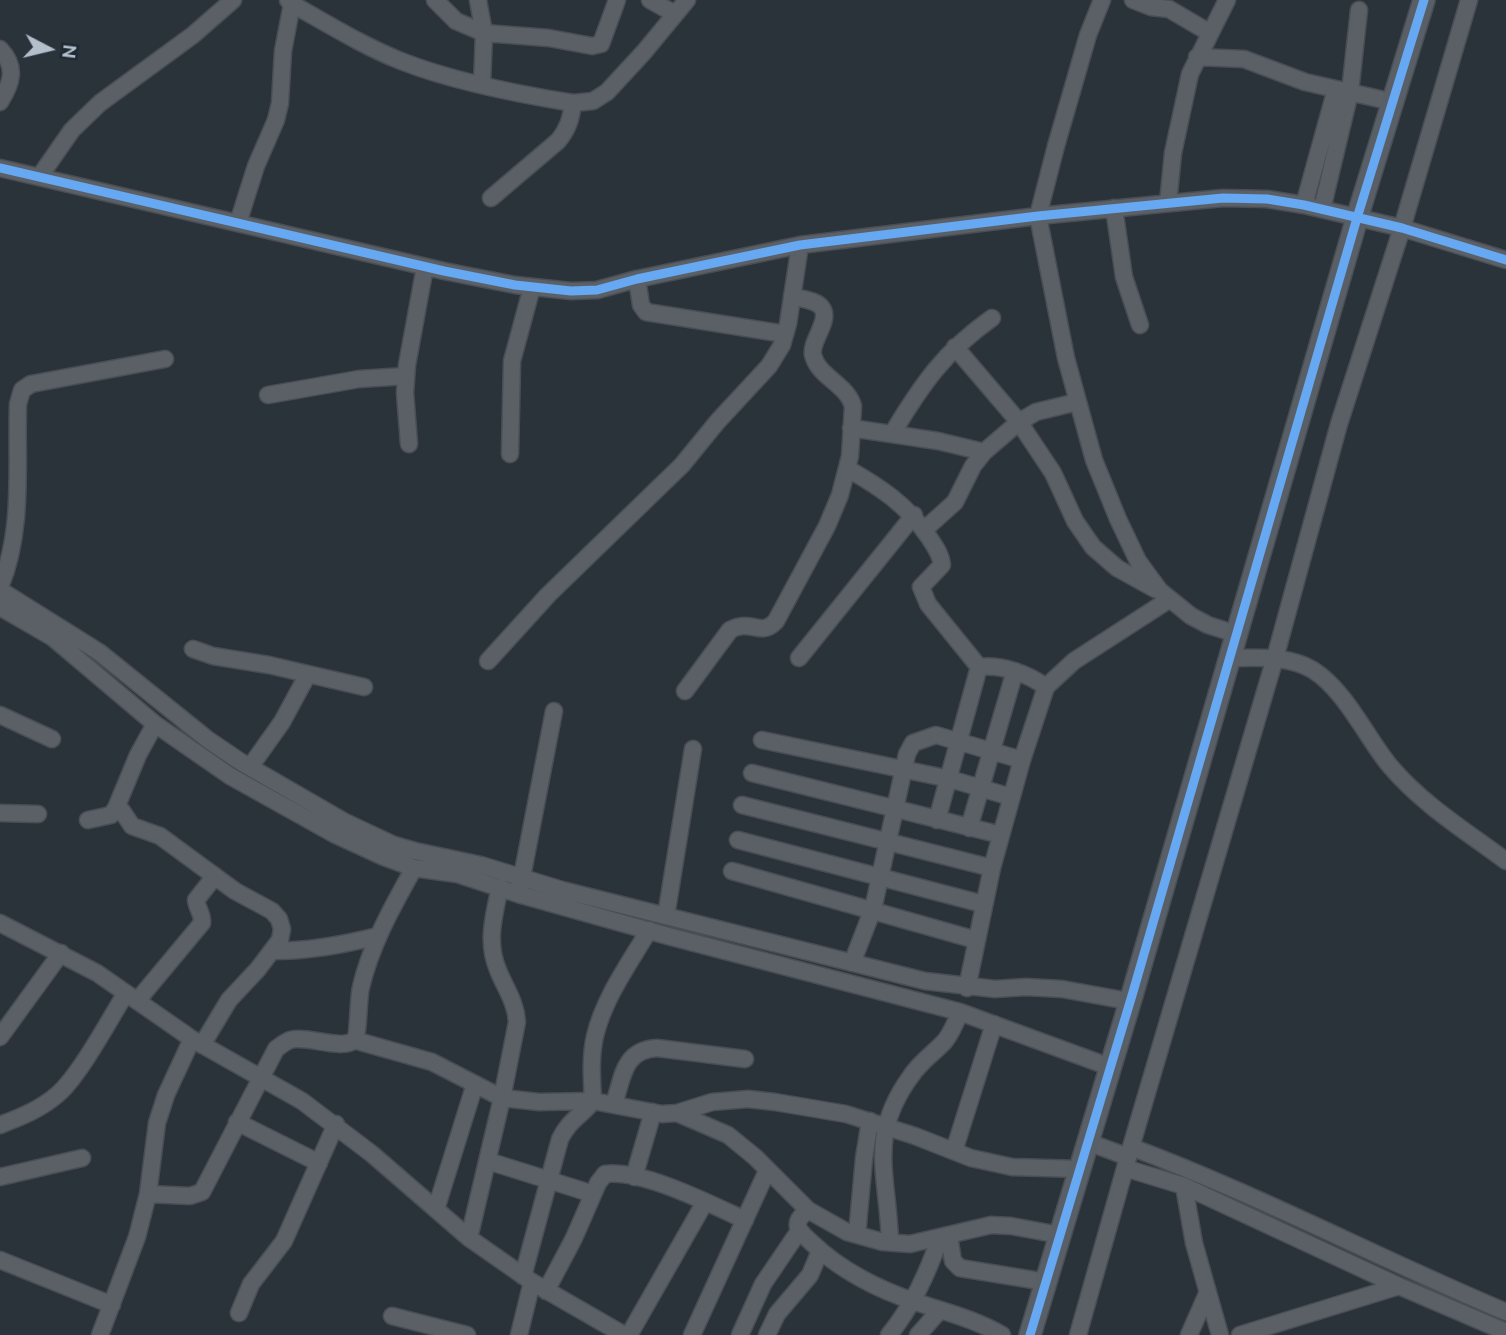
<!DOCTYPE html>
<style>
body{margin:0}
#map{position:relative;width:1506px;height:1335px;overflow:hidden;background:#2a323a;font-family:Ubuntu,sans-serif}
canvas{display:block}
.north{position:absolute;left:14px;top:14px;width:70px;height:70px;-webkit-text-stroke:5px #1d2935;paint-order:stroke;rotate:97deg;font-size:19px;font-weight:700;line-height:28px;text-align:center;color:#b4bfcb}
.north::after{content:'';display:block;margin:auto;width:24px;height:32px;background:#b4bfcb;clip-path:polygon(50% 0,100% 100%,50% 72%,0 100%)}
</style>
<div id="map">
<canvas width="1506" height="1335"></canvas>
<div class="north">N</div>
</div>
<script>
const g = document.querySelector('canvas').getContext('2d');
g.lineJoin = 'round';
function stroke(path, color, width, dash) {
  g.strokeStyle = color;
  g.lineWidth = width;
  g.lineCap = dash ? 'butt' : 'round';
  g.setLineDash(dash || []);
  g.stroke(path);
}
const street = new Path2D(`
 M 288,0 L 292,4 C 328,24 363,46 401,61 C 454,82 517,94 573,103 L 593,101 L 607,92 L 644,52 L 687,0
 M 435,0 L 456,21 L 484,33 L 549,38 L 592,46 L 601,44 L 617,0
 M 478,0 L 484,33 L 482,84
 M 650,0 L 675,14
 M 1102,0 L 1088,35 L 1056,146 L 1038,216 L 1066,358 L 1094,460 L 1118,519 L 1138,561 L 1160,591 L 1191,616 L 1208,625 L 1236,634
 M 1133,0 L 1151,7 L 1169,9 L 1210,33
 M 0,49 C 17,67 12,83 0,102
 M 1197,57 L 1244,59 L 1305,82 L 1393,102
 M 0,168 L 444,271 L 515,285 L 571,291 L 597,290 L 637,279 L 800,245 L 1038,216 L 1223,198 L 1267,199 L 1304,205 L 1402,228 L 1506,260
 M 40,176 L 72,130 L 100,103 L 193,35 L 233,0
 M 491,198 L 558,141 C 568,129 571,119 573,103
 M 1168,203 L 1173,153 L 1190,74 L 1227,0
 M 1304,205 L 1336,89
 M 1114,208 L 1124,277 L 1140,325
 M 1322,209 L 1350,92 L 1359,10
 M 238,223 L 256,166 L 276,120 L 280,103 L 283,51 L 292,4
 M 637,279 L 641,305 L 646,312 L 785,334
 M 955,347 L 1019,422 L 1053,473 L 1075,521 L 1093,547 L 1117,568 L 1155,589
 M 268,395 L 359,379 L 406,376
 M 851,428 L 938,441 L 984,452
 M 892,434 C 922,384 944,352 992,318
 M 409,444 L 405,393 L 407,365 L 425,267
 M 510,454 L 512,361 L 532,287
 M 848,469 C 880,487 907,505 928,536 C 934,545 941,554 942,565 L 921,587 L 928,604 L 979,667
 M 924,530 L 955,502 L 973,466 L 984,452 L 1019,422 L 1036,412 L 1077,402
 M 0,587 C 24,529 16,466 18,404 L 22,390 L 31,384 L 165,359
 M 0,590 L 99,652 L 207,739 L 241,762 L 343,821 L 394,845 L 415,851 L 481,865 L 562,890 L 925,981 L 995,989 L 1026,987 L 1062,989 L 1128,1001
 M 0,607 L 52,637 L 155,724 L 230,776 L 334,834 L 384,857 L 414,868 L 457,874 L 518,894 L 668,936 L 960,1012 L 1110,1067
 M 193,649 L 213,656 L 269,665 L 364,687
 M 799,658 L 914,515
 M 1230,658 C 1257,658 1288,655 1313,670 C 1346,691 1366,737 1390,766 C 1422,804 1467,832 1506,861
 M 488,661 L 548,595 L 682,465 L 718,421 L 769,366 L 782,345 L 788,324 L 800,245
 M 685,691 L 730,630 C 751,618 761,638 776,621 L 827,526 L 840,495 L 850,456 L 853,406 C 847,384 818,377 813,355 C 810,341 831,321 822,308 C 817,300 801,299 792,296
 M 0,715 L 52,739
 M 762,740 L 950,779 L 1011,797
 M 250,767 L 282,722 L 308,674
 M 752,773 L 1001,835
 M 742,805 L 992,868
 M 116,808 L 122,811 L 132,826 L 160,836 L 235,891 L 272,911 L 279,919 L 282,929 L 280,940 L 258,969 L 229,1000 L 202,1045
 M 0,813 L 38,814
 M 88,820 L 111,815 L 116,808 L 138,755 L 155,724
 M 937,820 L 979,667 C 1002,664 1028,674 1046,687
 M 969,828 L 1015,671
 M 738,840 L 983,904
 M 732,871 L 976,940
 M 520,887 L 554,711
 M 666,916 L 693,749
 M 0,923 L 97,973 L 192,1039 L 302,1101 L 372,1154 L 469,1238 L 532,1282 L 624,1335
 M 273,951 C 310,951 342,945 378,936
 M 852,963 L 873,909 L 907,754 L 913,743 L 936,735 L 1022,760
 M 967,988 L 992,868 L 1022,760 L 1046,687 L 1074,661 L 1170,599
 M 137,1001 L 202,923 C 203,914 197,909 196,900 L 215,876
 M 0,1037 L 61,953
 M 354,1040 L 432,1062 L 502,1098 L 539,1102 L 593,1101 L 662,1114 L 677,1113 L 712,1102 L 748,1099 L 775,1102 L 846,1114 L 915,1136 L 971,1158 L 1012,1167 L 1079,1169
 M 614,1104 C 623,1077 623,1050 657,1048 L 745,1059
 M 677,1113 L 728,1135 L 755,1157 L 808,1210 L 847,1232 L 883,1242 L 910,1244 L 991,1225 L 1011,1226 L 1060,1235
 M 237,1122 L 319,1163
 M 0,1125 C 21,1117 41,1109 58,1094 C 80,1075 109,1020 126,993
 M 1088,1142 L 1128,1157
 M 1131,1147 C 1259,1195 1380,1259 1506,1312
 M 954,1151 L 994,1024
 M 488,1161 L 593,1194
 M 1125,1168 L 1184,1186 L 1399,1286 L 1506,1332
 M 0,1177 L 82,1158
 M 634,1177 L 653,1112
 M 1184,1186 L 1194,1243 L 1220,1335
 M 148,1194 L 190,1196 L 202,1192 L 276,1049 C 280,1046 285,1042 290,1040 C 307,1035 343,1051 354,1040 C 359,1035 358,998 361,987 C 371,944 393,906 414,868
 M 436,1209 L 475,1084
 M 808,1210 C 803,1215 796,1219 798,1227 C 800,1233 808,1239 812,1243 C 840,1270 879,1290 916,1302 C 945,1312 975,1319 1002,1335
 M 857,1235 L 864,1158 L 870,1121
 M 949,1236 L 953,1261 L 960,1268 L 1046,1282
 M 469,1238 L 502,1098 L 517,1022 C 516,1002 505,988 498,970 C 486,942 494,915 500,887
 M 890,1242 C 888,1175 867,1136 911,1076 C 920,1062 934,1053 945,1041 C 952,1032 956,1022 960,1012
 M 0,1260 L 112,1305
 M 523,1276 L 560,1139 C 569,1120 581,1116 593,1101 C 592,1080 590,1058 595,1036 C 604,998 629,964 649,930
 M 546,1291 L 574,1238 L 598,1183 L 605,1174 C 642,1169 710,1204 745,1220
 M 239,1313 L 251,1284 L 284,1241 L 336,1124
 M 392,1316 L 467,1335
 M 100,1335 L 137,1237 L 148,1194 L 157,1123 L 166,1095 L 192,1039
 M 519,1335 L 532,1282
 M 629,1335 L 705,1202
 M 692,1335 L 767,1171
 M 740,1335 L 763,1284 L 799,1231
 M 767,1335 L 777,1314 L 810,1275 L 820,1251
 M 889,1335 C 913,1305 927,1274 940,1238
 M 918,1335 L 940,1310
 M 1078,1335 L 1131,1147 L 1275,658 L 1339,424 L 1402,228 L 1469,0
 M 1189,1335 L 1207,1294
 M 1240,1335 L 1399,1286`);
const secondary = new Path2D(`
 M 1030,1335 L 1133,992 L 1357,218 L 1424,0`);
stroke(street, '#494e54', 19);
stroke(secondary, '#494e54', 24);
stroke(street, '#5b6067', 16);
stroke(secondary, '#595f66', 21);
stroke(new Path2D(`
 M 0,168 L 444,271 L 515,285 L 571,291 L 597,290 L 637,279 L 800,245 L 1038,216 L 1223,198 L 1267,199 L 1304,205 L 1402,228 L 1506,260
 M 1030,1335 L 1133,992 L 1357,218 L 1424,0`), '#66a8f1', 9);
</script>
